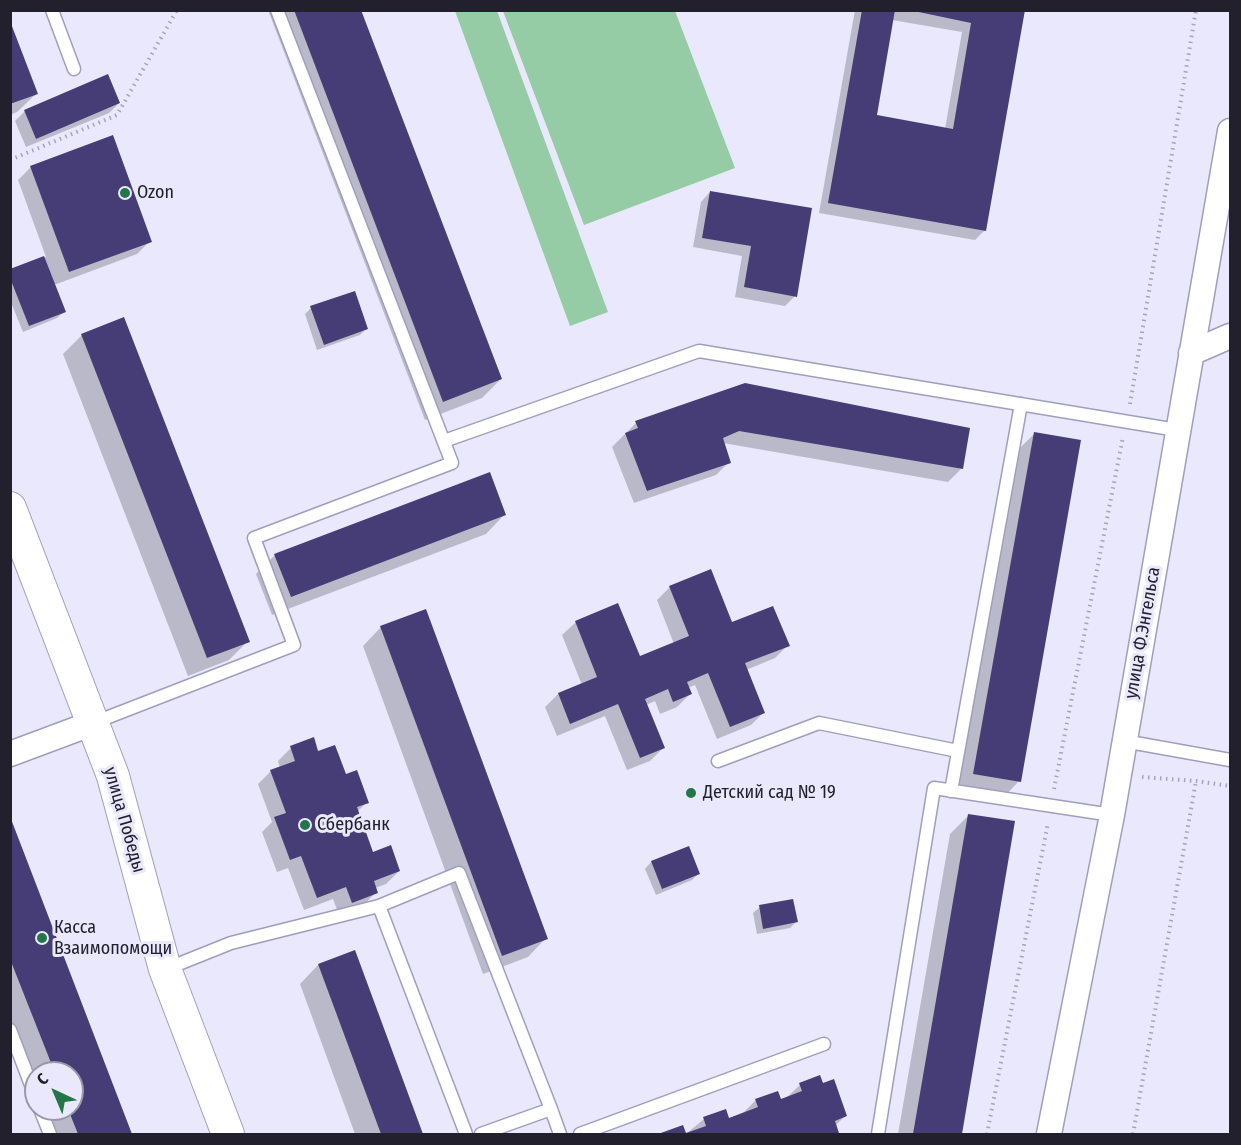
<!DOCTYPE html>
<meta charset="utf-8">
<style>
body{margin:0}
#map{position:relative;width:1241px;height:1145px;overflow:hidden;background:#e9e8fc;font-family:"Fira Sans Condensed",sans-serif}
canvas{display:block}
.frame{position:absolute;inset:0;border:12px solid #21202c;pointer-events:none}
.north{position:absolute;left:24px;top:1061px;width:60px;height:60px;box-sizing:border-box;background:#e9e8fc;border:2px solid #9998a9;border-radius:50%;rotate:316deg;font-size:16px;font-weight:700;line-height:24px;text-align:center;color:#21202c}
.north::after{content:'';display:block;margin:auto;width:21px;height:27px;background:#247648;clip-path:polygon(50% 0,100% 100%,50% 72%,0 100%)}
</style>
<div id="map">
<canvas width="1241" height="1145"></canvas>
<div class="frame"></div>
<div class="north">С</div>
</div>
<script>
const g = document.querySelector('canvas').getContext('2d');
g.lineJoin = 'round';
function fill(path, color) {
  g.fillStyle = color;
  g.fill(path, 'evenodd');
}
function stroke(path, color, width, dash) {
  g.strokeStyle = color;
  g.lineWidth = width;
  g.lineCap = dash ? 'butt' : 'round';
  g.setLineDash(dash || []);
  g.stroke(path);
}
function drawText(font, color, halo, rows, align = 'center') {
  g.font = font + ' "Fira Sans Condensed",sans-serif';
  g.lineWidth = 6;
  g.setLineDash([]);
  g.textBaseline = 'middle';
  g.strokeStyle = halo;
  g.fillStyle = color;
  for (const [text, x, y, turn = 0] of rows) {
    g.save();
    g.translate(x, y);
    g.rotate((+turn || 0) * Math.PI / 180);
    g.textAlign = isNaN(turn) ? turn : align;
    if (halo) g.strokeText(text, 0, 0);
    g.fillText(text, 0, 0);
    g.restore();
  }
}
fill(new Path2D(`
 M 455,11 L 497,11 L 608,312 L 570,326 Z
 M 503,11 L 675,11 L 735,168 L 584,225 Z`), '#95cca6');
fill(new Path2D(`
 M 268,10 L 359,10 L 501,379 L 482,398 L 425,420 Z
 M 855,10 L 1023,10 L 985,230 L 975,240 L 819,213 ZM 892,20 L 962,32 L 945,129 L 875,116 Z
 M 10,25 L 36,94 L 17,112 L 10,115 Z
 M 119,103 L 109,113 L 26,147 L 15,121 L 25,111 Z
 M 31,167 L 150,241 L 137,254 L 54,285 L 64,312 L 57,318 L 23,332 L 10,300 L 10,270 L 46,257 L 18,180 Z
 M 710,192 L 795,296 L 785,306 L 735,297 L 742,256 L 693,247 L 701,202 Z
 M 311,308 L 366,329 L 360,335 L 317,350 L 305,314 Z
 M 82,335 L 248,641 L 229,660 L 188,676 L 63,354 Z
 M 746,385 L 961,469 L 948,482 L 723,443 L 729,462 L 716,475 L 634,503 L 612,447 L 636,423 Z
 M 1034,434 L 1019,781 L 1001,800 L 955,792 L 1016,452 Z
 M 504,515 L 486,534 L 272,615 L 256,574 L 275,555 Z
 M 670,587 L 731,624 L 788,645 L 775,658 L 746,670 L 764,712 L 751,725 L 717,739 L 695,685 L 688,688 L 690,694 L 677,707 L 660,714 L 655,701 L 646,705 L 663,748 L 650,761 L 627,770 L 605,716 L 557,736 L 545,707 L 558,694 L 582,685 L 562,635 L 576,622 L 639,658 L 674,644 L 657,600 Z
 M 381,627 L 546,938 L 528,957 L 483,974 L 363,646 Z
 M 291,748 L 318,753 L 345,776 L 367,802 L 357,812 L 372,853 L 399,871 L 386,884 L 375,888 L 376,892 L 363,906 L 339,915 L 333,899 L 304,910 L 288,868 L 277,872 L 262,832 L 272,822 L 258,784 L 271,771 L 280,768 L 278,761 Z
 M 969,815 L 1013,823 L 960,1134 L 898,1134 L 950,834 Z
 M 10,823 L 130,1134 L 53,1134 L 43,1109 L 72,1109 L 72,1073 L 36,1073 L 36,1091 L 10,1025 Z
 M 688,848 L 698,874 L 692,880 L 656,895 L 645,869 L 651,862 Z
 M 760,907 L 796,922 L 790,928 L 757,934 L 753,913 Z
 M 354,952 L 421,1134 L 355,1134 L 300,984 L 318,965 Z
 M 800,1085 L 822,1085 L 845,1116 L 835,1126 L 838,1132 L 835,1134 L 686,1134 L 704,1119 L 728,1120 L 742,1114 L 756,1100 L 780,1101 L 785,1099 Z`), '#0003');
fill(new Path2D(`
 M 294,10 L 361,10 L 502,379 L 443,402 Z
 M 862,10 L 895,10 L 877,115 L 953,129 L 971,23 L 909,10 L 1025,10 L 986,231 L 828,203 Z
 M 10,21 L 38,94 L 10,104 Z
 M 108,74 L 120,103 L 36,139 L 24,110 Z
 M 113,135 L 152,242 L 69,272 L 30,166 Z
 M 710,191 L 812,208 L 797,297 L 744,287 L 751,246 L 702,238 Z
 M 44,256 L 66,312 L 29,326 L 10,278 L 10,269 Z
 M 355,291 L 368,329 L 324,345 L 310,306 Z
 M 124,317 L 250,642 L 207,658 L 81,334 Z
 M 745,383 L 970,428 L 963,469 L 739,431 L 723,438 L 731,463 L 647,491 L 625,433 L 638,428 L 635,421 Z
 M 1034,432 L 1081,440 L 1021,782 L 973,774 Z
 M 490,472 L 506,515 L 291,597 L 274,554 Z
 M 711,569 L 732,622 L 773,606 L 790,646 L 745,663 L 765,713 L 730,727 L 708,673 L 687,682 L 692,694 L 673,702 L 668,689 L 645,699 L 665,748 L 640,758 L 618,704 L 570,724 L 558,693 L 597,677 L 575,621 L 618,603 L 640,656 L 689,636 L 669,586 Z
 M 426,609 L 548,939 L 502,956 L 380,626 Z
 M 314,737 L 318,751 L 335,745 L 346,774 L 357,770 L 369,803 L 357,807 L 373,852 L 391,845 L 400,871 L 374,881 L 378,893 L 352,903 L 346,887 L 317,898 L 301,856 L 290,860 L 274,817 L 286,813 L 270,770 L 295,761 L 290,746 Z
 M 968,814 L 1015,821 L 962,1134 L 913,1134 Z
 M 10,819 L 11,819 L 132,1134 L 78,1134 L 68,1109 L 72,1109 L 72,1073 L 55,1073 L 10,959 Z
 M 689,846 L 700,874 L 662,889 L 651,861 Z
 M 793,899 L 798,922 L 763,929 L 759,905 Z
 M 355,950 L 423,1134 L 381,1134 L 318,964 Z
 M 820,1075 L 823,1083 L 834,1079 L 847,1116 L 835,1121 L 839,1133 L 834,1134 L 658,1134 L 683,1125 L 686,1133 L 706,1126 L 703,1117 L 726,1109 L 729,1118 L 758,1107 L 755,1099 L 778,1091 L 781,1099 L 802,1091 L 799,1083 Z`), '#463d76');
const service = new Path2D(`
 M 52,10 L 74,69
 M 444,441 L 699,351 L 1177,430
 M 93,723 L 294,645 L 254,538 L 452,463 L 277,10
 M 1124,741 L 1230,760
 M 718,761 L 819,723 L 958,751
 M 951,791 L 1021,404
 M 379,906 L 459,873 L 551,1109 L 481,1134
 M 166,969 L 231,943 L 379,906 L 466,1134
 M 10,1030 L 36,1098
 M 40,1109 L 50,1134
 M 551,1109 L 560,1134
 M 580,1134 L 824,1044
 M 878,1134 L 934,788 L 1112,815`);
const minor = new Path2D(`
 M 1191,353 L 1230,336
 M 10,754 L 93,723
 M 1049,1134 L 1112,815 L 1230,131`);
const tertiary = new Path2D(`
 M 10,508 L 113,776 L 165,969 L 228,1134`);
stroke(service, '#a09ebd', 15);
stroke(minor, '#a09ebd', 27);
stroke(tertiary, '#a09ebd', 34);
stroke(new Path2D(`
 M 10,160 L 117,115 L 177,10
 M 1130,404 L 1196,10
 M 1142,777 L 1196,781 L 1230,786
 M 1054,789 L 1123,437
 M 987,1134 L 1048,823
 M 1133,1134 L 1196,781`), '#a6a5b6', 4, [1.5, 4.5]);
stroke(service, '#fff', 12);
stroke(minor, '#fff', 24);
stroke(tertiary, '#fff', 32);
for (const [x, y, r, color] of [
 [125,193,6,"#247648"],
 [691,793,6,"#247648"],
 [305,825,6,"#247648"],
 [42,938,6,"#247648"]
]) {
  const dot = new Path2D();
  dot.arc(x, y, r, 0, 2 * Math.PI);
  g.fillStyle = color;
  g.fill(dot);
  stroke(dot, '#e9e8fc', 2);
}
drawText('18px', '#21202c', '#e9e8fc', [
 ["Ozon",137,193],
 ["Детский сад № 19",703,793],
 ["Сбербанк",317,825],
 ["Касса",54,928],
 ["Взаимопомощи",54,949]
], 'left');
drawText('18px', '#21202c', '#e9e8fc', [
 ["улица Ф.Энгельса",1143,633,-80],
 ["улица Победы",124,820,74]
]);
</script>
